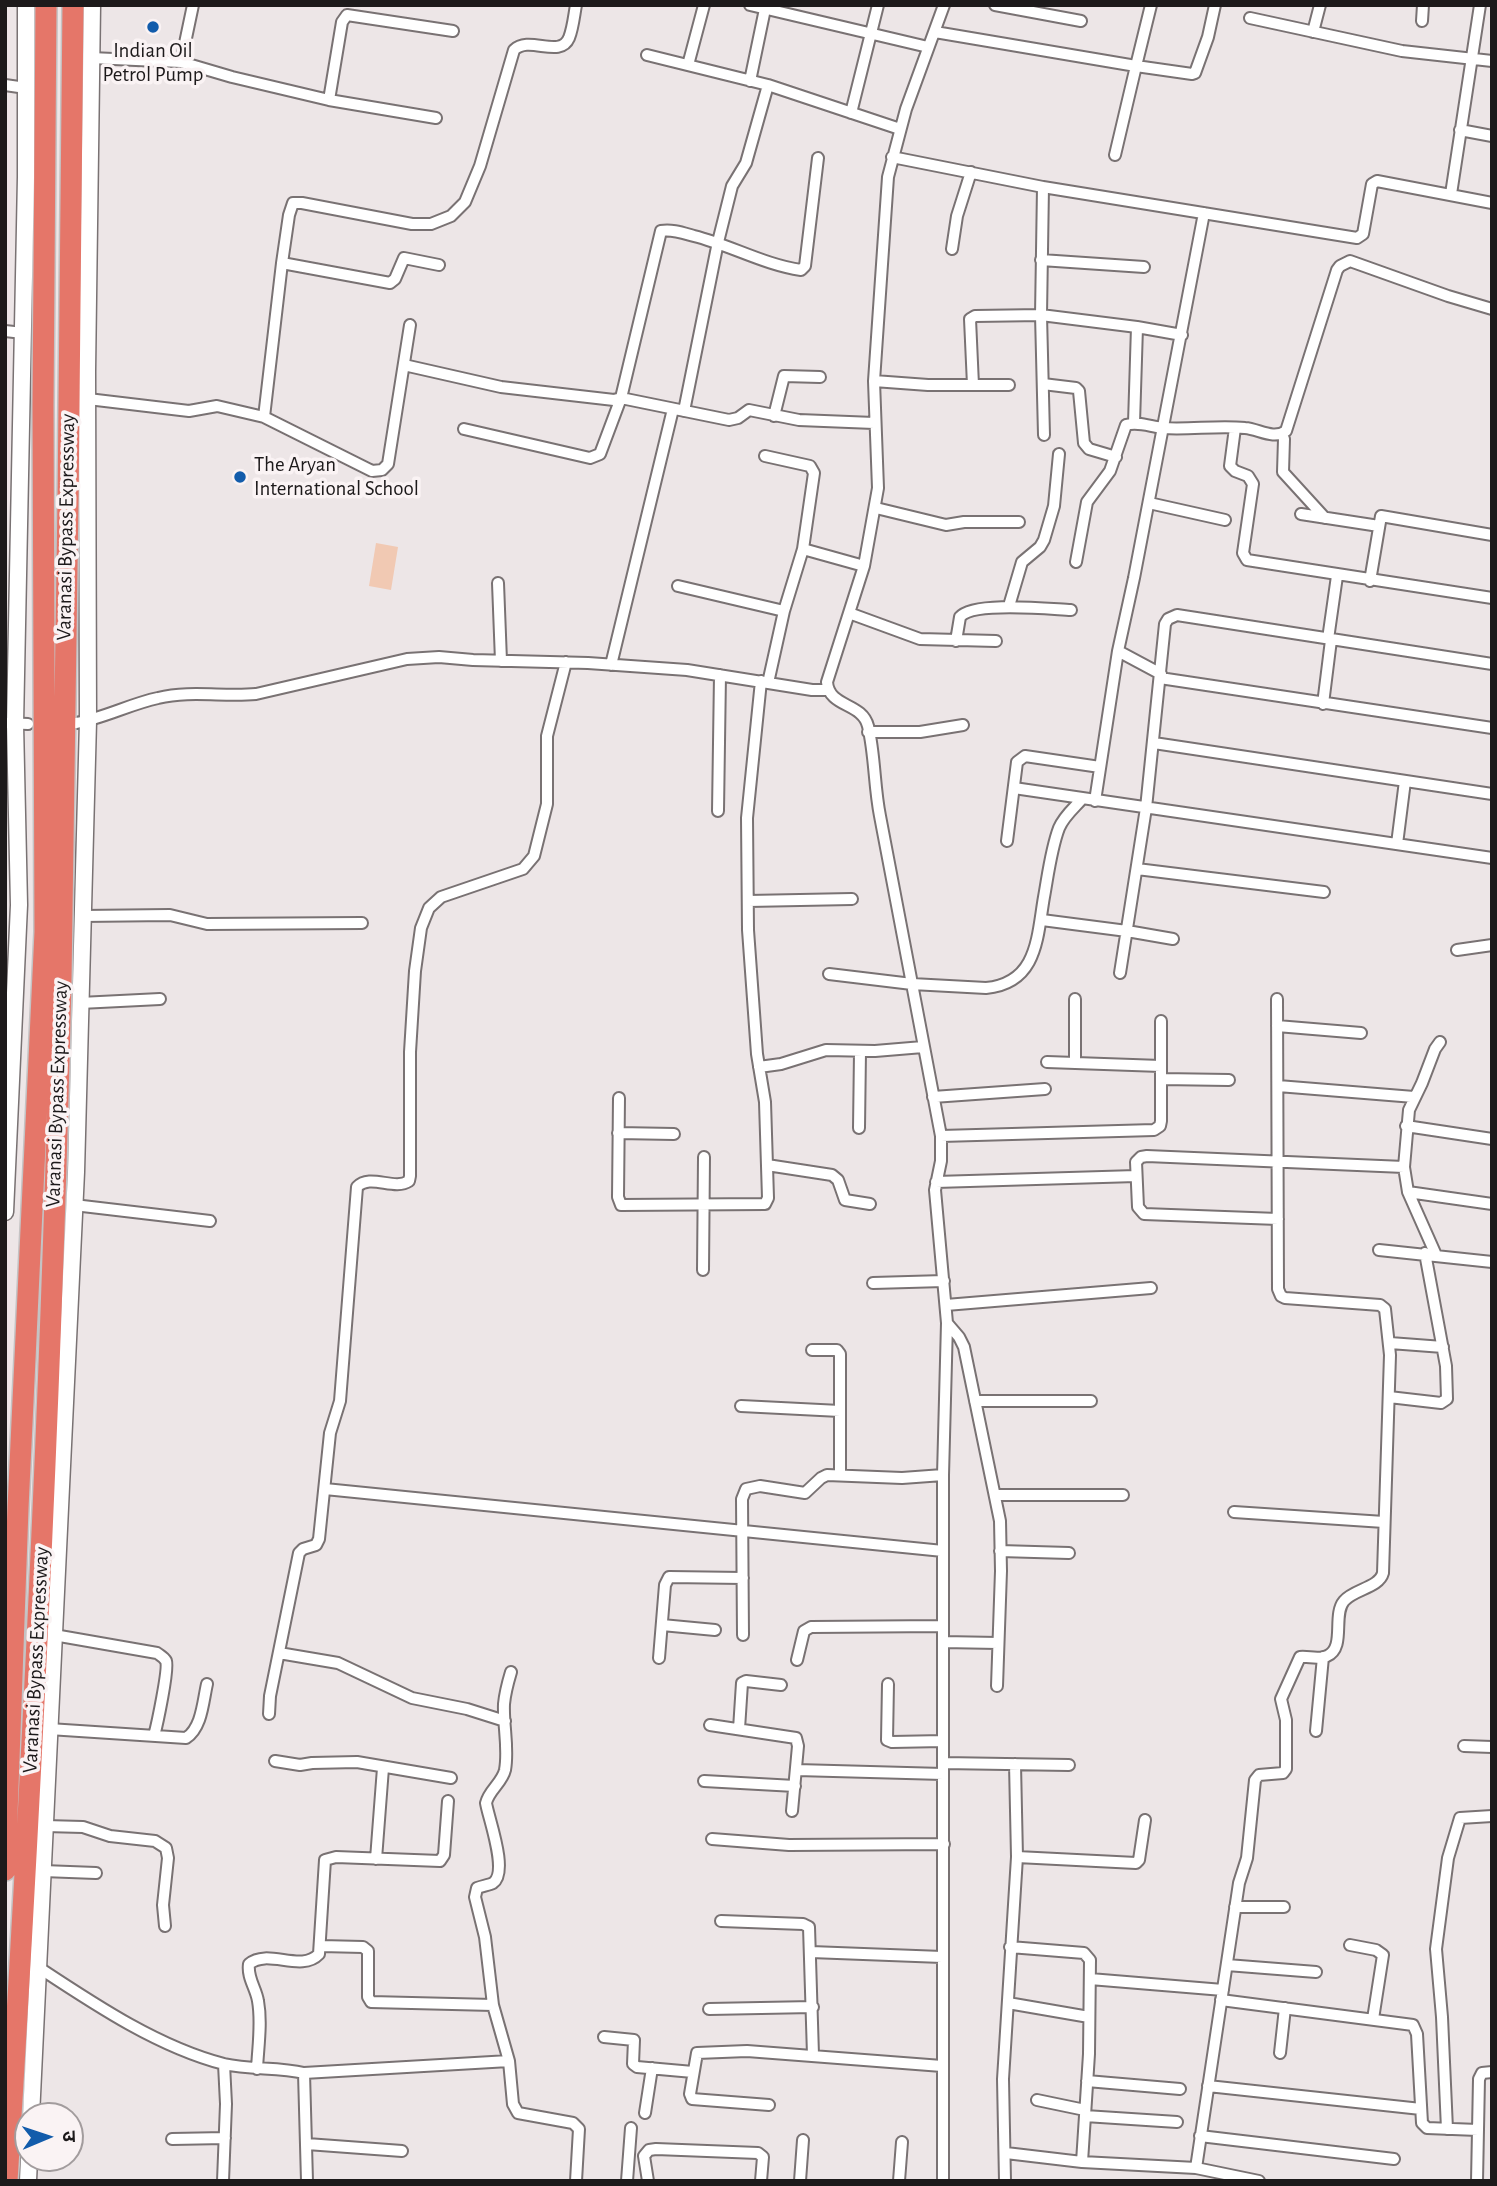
<!DOCTYPE html>
<meta charset="utf-8">
<style>
body{margin:0}
#map{position:relative;width:1497px;height:2186px;overflow:hidden;background:#ede6e7;font-family:"Alegreya Sans","Noto Sans Devanagari",sans-serif}
canvas{display:block}
.frame{position:absolute;inset:0;border:7px solid #1d1a1b;pointer-events:none}
.north{position:absolute;left:14px;top:2102px;width:70px;height:70px;box-sizing:border-box;background:#faf3f4;border:2px solid #a29c9d;border-radius:50%;rotate:88deg;font-size:19px;font-weight:700;line-height:28px;text-align:center;color:#1d1a1b}
.north::after{content:'';display:block;margin:auto;width:24px;height:32px;background:#125cab;clip-path:polygon(50% 0,100% 100%,50% 72%,0 100%)}
</style>
<div id="map">
<canvas width="1497" height="2186"></canvas>
<div class="frame"></div>
<div class="north">उ</div>
</div>
<script>
const g = document.querySelector('canvas').getContext('2d');
g.lineJoin = 'round';
function fill(path, color) {
  g.fillStyle = color;
  g.fill(path, 'evenodd');
}
function stroke(path, color, width, dash) {
  g.strokeStyle = color;
  g.lineWidth = width;
  g.lineCap = dash ? 'butt' : 'round';
  g.setLineDash(dash || []);
  g.stroke(path);
}
function drawText(font, color, halo, rows, align = 'center') {
  g.font = font + ' "Alegreya Sans",sans-serif';
  g.lineWidth = 7;
  g.setLineDash([]);
  g.textBaseline = 'middle';
  g.strokeStyle = halo;
  g.fillStyle = color;
  for (const [text, x, y, turn = 0] of rows) {
    g.save();
    g.translate(x, y);
    g.rotate((+turn || 0) * Math.PI / 180);
    g.textAlign = isNaN(turn) ? turn : align;
    if (halo) g.strokeText(text, 0, 0);
    g.fillText(text, 0, 0);
    g.restore();
  }
}
fill(new Path2D(`
 M 376,543 L 398,547 L 391,590 L 369,586 Z`), '#f1c9b3');
const street = new Path2D(`
 M 750,5 L 928,47
 M 995,5 L 1081,21
 M 1250,18 L 1402,51 L 1492,61
 M 1422,21 L 1423,5
 M 935,32 L 1136,66 L 1151,5
 M 1313,32 L 1320,5
 M 647,55 L 768,85 L 900,129
 M 91,58 L 181,62 L 232,77 L 329,100 L 436,118
 M 181,62 L 193,5
 M 688,65 L 704,5
 M 750,81 L 765,9
 M 5,85 L 26,88
 M 329,100 L 342,22 L 347,15 L 453,31
 M 851,113 L 878,5
 M 1460,130 L 1492,136
 M 1115,155 L 1136,66 L 1192,74 L 1195,73 L 1208,37 L 1215,5
 M 892,157 L 1043,187 L 1041,315 L 1044,435
 M 1043,187 L 1357,238 L 1363,234 L 1372,184 L 1377,181 L 1492,203
 M 1451,194 L 1480,5
 M 952,249 L 957,216 L 971,172
 M 1041,260 L 1144,267
 M 282,263 L 390,283 L 395,279 L 404,258 L 439,265
 M 5,331 L 23,333
 M 404,365 L 501,387 L 614,400 L 621,398 L 729,420 L 738,418 L 749,410 L 799,420 L 874,423
 M 874,381 L 928,385 L 1009,385
 M 1043,384 L 1076,388 L 1079,391 L 1084,443 L 1089,449 L 1116,457
 M 973,385 L 970,319 L 975,316 L 1041,315 L 1137,327 L 1182,335
 M 88,399 L 189,411 L 217,406 L 264,417 L 282,263 L 289,215 L 293,203 L 302,203 L 412,224 L 431,224 L 451,216 L 465,202 L 480,166 L 514,50 C 529,35 560,59 569,38 C 573,28 574,16 576,5
 M 684,411 L 718,242 L 732,186 L 746,163 L 768,85
 M 774,416 L 784,376 L 820,377
 M 264,417 L 372,471 L 382,470 L 388,464 L 410,325
 M 1134,423 L 1137,327
 M 1235,428 L 1230,466 L 1235,471 L 1248,476 L 1253,484 L 1243,553 L 1247,560 L 1492,598
 M 464,429 L 590,458 L 600,454 L 621,398 L 661,231 C 672,229 683,233 694,236 C 730,245 765,265 801,270 L 805,266 L 818,158
 M 1282,434 L 1284,439 L 1283,472 L 1325,518
 M 765,456 L 810,466 L 814,473 L 803,549 L 784,611 L 768,683
 M 1149,503 L 1225,520
 M 876,508 L 946,525 L 964,522 L 1019,522
 M 1301,514 L 1379,526
 M 803,549 L 864,566
 M 1076,562 L 1087,502 L 1110,471 L 1126,425 C 1138,421 1151,427 1163,428 C 1190,430 1218,425 1245,428 C 1259,429 1273,440 1286,431 L 1337,270 L 1340,266 L 1350,261 L 1448,296 L 1492,309
 M 1370,581 L 1381,516 L 1492,535
 M 498,583 L 501,661
 M 678,586 L 784,611
 M 1009,606 L 1022,562 L 1040,547 L 1044,540 L 1054,506 L 1059,454
 M 849,613 L 920,639 L 996,641
 M 1328,639 L 1337,576
 M 956,641 L 960,617 C 973,601 1049,609 1071,610
 M 1118,651 L 1161,674
 M 611,665 L 673,409
 M 1160,678 L 1492,728
 M 1323,704 L 1331,640
 M 5,723 L 28,724
 M 76,723 C 104,718 130,704 158,698 C 190,690 223,697 256,694 L 407,659 L 439,657 L 473,660 L 588,663 L 687,670 L 812,690 L 828,690
 M 868,732 L 920,732 L 963,725
 M 1154,743 L 1492,794
 M 1014,788 L 1492,858
 M 1095,801 L 1118,651 L 1134,578 L 1204,213
 M 718,811 L 720,675
 M 1007,841 L 1017,762 L 1025,756 L 1100,767
 M 1397,844 L 1405,781
 M 1137,869 L 1324,892
 M 748,901 L 852,899
 M 82,916 L 170,915 L 207,924 L 362,923
 M 1042,920 L 1127,931 L 1173,939
 M 1457,950 L 1492,945
 M 1120,973 L 1146,808 L 1165,624 L 1168,619 L 1177,615 L 1492,664
 M 829,974 L 912,984 L 986,988 C 1038,983 1037,937 1044,897 C 1048,875 1051,849 1059,828 C 1064,816 1074,808 1082,799
 M 80,1003 L 160,999
 M 1277,1026 L 1361,1033
 M 1047,1062 L 1161,1066
 M 1075,1063 L 1075,999
 M 759,1067 L 781,1064 L 826,1050 L 875,1051 L 923,1047
 M 1161,1079 L 1229,1080
 M 1278,1086 L 1414,1097
 M 933,1097 L 1045,1089
 M 619,1098 L 618,1197 L 621,1205 L 765,1204 L 768,1198 L 765,1102 L 757,1054 L 748,930 L 747,818 L 761,681
 M 1406,1126 L 1492,1139
 M 859,1128 L 860,1052
 M 618,1133 L 674,1134
 M 941,1136 L 1154,1130 L 1160,1126 L 1161,1121 L 1161,1021
 M 767,1165 L 832,1175 L 838,1180 L 845,1200 L 870,1204
 M 1404,1167 L 1409,1110 L 1422,1083 L 1435,1049 L 1440,1042
 M 936,1182 L 1136,1176
 M 1408,1192 L 1492,1204
 M 74,1205 L 210,1221
 M 1278,1219 L 1144,1214 L 1138,1207 L 1136,1162 L 1141,1157 L 1147,1156 L 1404,1167 L 1408,1192 L 1436,1255
 M 1379,1250 L 1492,1262
 M 703,1270 L 704,1157
 M 873,1283 L 944,1281
 M 946,1305 L 1151,1288
 M 947,1323 L 959,1337 L 964,1347 L 1000,1521 L 1001,1571 L 997,1686
 M 1390,1343 L 1443,1347
 M 812,1350 L 837,1350 L 840,1354 L 840,1474
 M 1389,1397 L 1441,1403 L 1447,1399 L 1446,1366 L 1425,1253
 M 975,1401 L 1091,1401
 M 741,1406 L 840,1411
 M 325,1489 L 943,1551
 M 995,1495 L 1123,1495
 M 1234,1512 L 1384,1522
 M 1000,1551 L 1069,1553
 M 662,1625 L 715,1630
 M 54,1635 L 157,1653 C 161,1656 164,1657 166,1661 C 169,1669 157,1725 154,1736
 M 743,1635 L 742,1499 L 746,1489 L 760,1486 L 805,1493 L 821,1478 L 827,1475 L 902,1478 L 943,1475
 M 943,1642 L 998,1643
 M 279,1653 L 338,1663 L 412,1698 L 467,1709 L 505,1721
 M 659,1658 L 665,1585 L 669,1577 L 743,1578
 M 797,1660 L 804,1631 L 811,1627 L 943,1626
 M 888,1684 L 887,1740 L 892,1742 L 943,1741
 M 269,1714 L 270,1696 L 299,1553 L 303,1549 L 316,1545 L 319,1539 L 330,1433 L 340,1401 L 357,1187 C 370,1173 394,1191 409,1181 L 410,1176 L 410,1052 L 415,971 L 421,928 L 429,908 L 441,897 L 523,869 L 534,856 L 547,804 L 547,736 L 566,662
 M 710,1725 L 796,1738 L 798,1746 L 792,1811
 M 49,1729 L 186,1738 C 202,1728 203,1701 207,1684
 M 739,1729 L 742,1683 L 746,1681 L 781,1685
 M 1316,1731 L 1323,1657
 M 1464,1746 L 1492,1747
 M 275,1761 L 300,1765 L 312,1763 L 357,1762 L 451,1778
 M 943,1763 L 1069,1765
 M 797,1770 L 943,1774
 M 704,1781 L 795,1786
 M 45,1826 L 83,1827 L 110,1836 L 155,1841 L 166,1848 L 168,1858 L 163,1905 L 165,1926
 M 712,1839 L 789,1845 L 944,1844
 M 1017,1857 L 1136,1863 L 1139,1860 L 1145,1820
 M 376,1859 L 383,1768
 M 43,1871 L 96,1873
 M 1235,1907 L 1284,1907
 M 721,1921 L 803,1924 L 809,1927 L 813,2055
 M 1350,1945 L 1376,1950 L 1383,1955 L 1373,2019
 M 321,1946 L 363,1947 L 368,1951 L 368,1997 L 371,2002 L 493,2005
 M 1010,1947 L 1084,1953 L 1090,1960 L 1089,2054 L 1082,2162
 M 811,1952 L 942,1957
 M 1227,1965 L 1316,1972
 M 38,1967 C 94,2004 158,2047 224,2064 C 250,2070 278,2067 304,2073 L 307,2181
 M 1090,1979 L 1223,1990
 M 1221,2000 L 1413,2025 L 1417,2034 L 1422,2123 L 1427,2128 L 1478,2130 L 1477,2181
 M 1008,2003 L 1089,2017
 M 709,2009 L 813,2007
 M 604,2037 L 634,2040 L 633,2064 L 637,2067 L 693,2072
 M 1280,2053 L 1285,2008
 M 509,2061 L 493,2005 L 485,1937 L 475,1897 L 477,1888 C 482,1886 489,1885 493,1883 C 509,1872 488,1817 486,1803 C 489,1790 502,1783 505,1770 C 509,1748 503,1726 504,1704 C 505,1693 508,1682 511,1672
 M 257,2069 C 258,2047 262,2023 258,2001 C 256,1988 247,1978 249,1964 C 268,1948 301,1973 319,1954 L 325,1860 L 336,1857 L 440,1861 L 444,1855 L 448,1801
 M 304,2073 L 509,2061 L 513,2104 L 518,2113 L 573,2123 L 579,2129 L 576,2181
 M 1087,2081 L 1180,2089
 M 1208,2086 L 1421,2109
 M 1037,2100 L 1085,2110
 M 769,2105 L 692,2099 L 690,2094 L 697,2053 L 747,2051 L 942,2066
 M 645,2113 L 652,2068
 M 1085,2116 L 1177,2122
 M 1447,2129 L 1442,2017 L 1436,1949 L 1448,1858 L 1460,1818 L 1492,1816
 M 1478,2130 L 1479,2079 L 1482,2073 L 1492,2072
 M 1200,2136 L 1394,2159
 M 172,2139 L 225,2138
 M 307,2144 L 402,2151
 M 1006,2153 L 1082,2162 L 1196,2168 L 1259,2181
 M 1196,2168 L 1239,1883 L 1247,1858 L 1255,1780 L 1259,1775 L 1283,1773 L 1286,1769 L 1286,1720 L 1281,1699 L 1300,1657 C 1308,1656 1319,1660 1327,1656 C 1346,1648 1332,1615 1344,1601 C 1354,1589 1379,1588 1383,1573 L 1390,1355 L 1385,1309 L 1380,1305 L 1285,1298 L 1281,1296 L 1278,1289 L 1277,999
 M 223,2181 L 226,2104 L 224,2064
 M 627,2181 L 631,2128
 M 648,2181 L 644,2156 L 649,2150 L 656,2149 L 758,2153 L 763,2157 L 761,2181
 M 800,2181 L 803,2140
 M 899,2181 L 902,2142
 M 943,2181 L 943,1475 L 947,1323 L 935,1190 L 941,1161 L 941,1136 C 920,1029 901,922 880,816 C 874,786 875,755 868,726 C 862,702 829,708 827,682 L 864,566 L 878,488 L 874,381 L 888,177 L 906,109 L 944,5
 M 1005,2181 L 1003,2079 L 1017,1857 L 1015,1764`);
const secondary = new Path2D(`
 M 5,1212 L 19,905 L 15,724 L 26,177 L 26,5
 M 31,2116 L 76,1172 L 88,721 L 87,371 L 92,5
 M 28,2181 L 29,2158`);
const highway = new Path2D(`
 M 5,1870 L 18,1508 L 45,932 L 43,405 L 46,5
 M 7,2181 C 32,1780 52,1380 61,979 C 68,654 69,330 73,5`);
stroke(street, '#797273', 14);
stroke(secondary, '#797273', 19);
stroke(highway, '#c4c3c4', 24);
stroke(street, '#fff', 10);
stroke(secondary, '#fff', 16);
stroke(highway, '#e57669', 21);
for (const [x, y, r, color] of [
 [153,27,7,"#125cab"],
 [240,477,7,"#125cab"]
]) {
  const dot = new Path2D();
  dot.arc(x, y, r, 0, 2 * Math.PI);
  g.fillStyle = color;
  g.fill(dot);
  stroke(dot, '#faf3f4', 2.5);
}
drawText('21px', '#1d1a1b', '#faf3f4', [
 ["Indian Oil",153,51],
 ["Petrol Pump",153,75],
 ["The Aryan",254,465,"left"],
 ["International School",254,489,"left"]
]);
drawText('21px', '#1d1a1b', '#faf3f4', [
 ["Varanasi Bypass Expressway",66,527,-89],
 ["Varanasi Bypass Expressway",57,1094,-88],
 ["Varanasi Bypass Expressway",36,1660,-87]
]);
</script>
